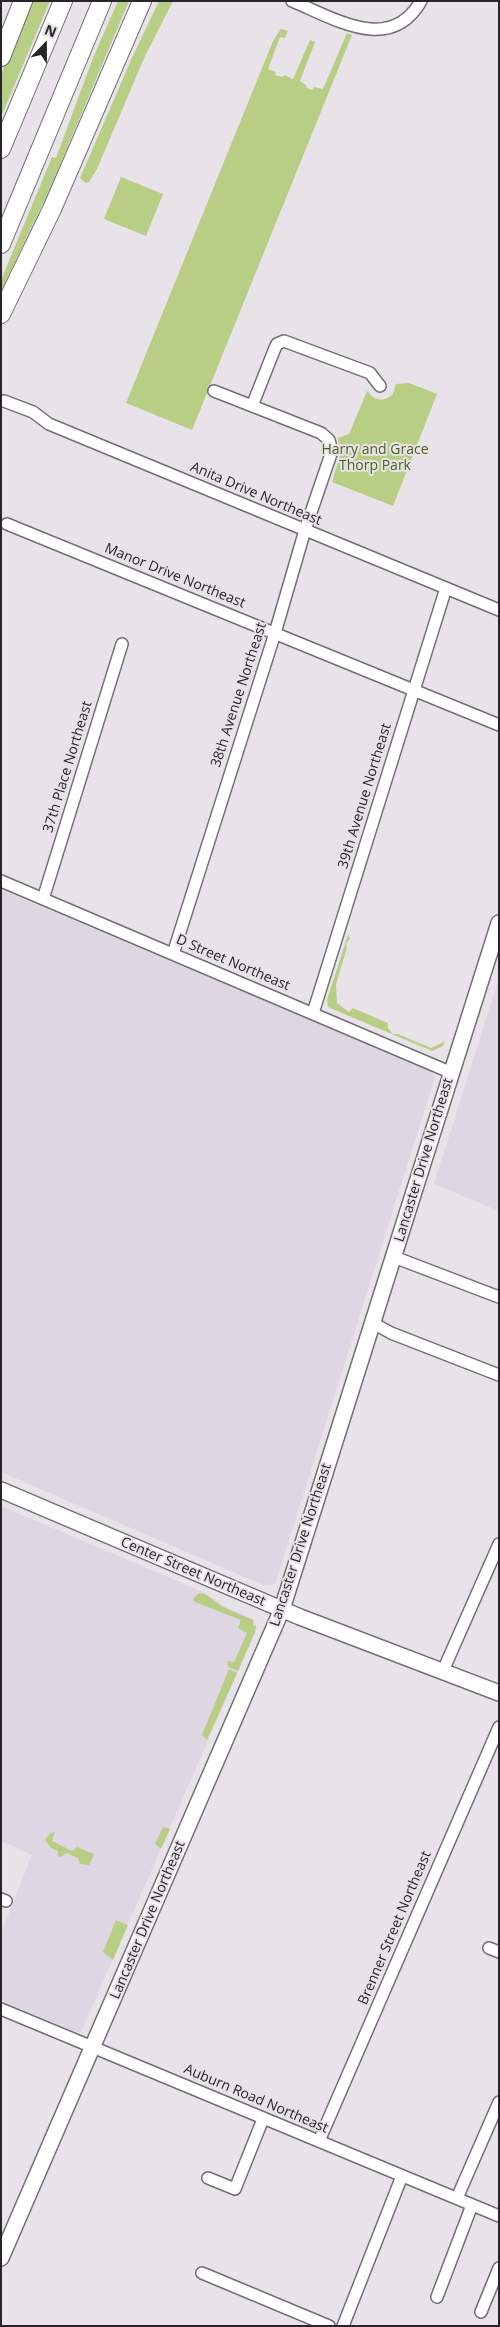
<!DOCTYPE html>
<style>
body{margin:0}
#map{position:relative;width:500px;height:2327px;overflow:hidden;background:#e7e3e9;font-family:"Open Sans",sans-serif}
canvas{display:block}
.frame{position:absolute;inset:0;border:2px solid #272527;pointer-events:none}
.north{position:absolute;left:20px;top:20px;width:50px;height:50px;-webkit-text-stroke:4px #e7e3e9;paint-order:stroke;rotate:22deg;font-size:14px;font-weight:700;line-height:20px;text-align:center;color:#272527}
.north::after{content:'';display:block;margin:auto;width:18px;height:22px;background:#272527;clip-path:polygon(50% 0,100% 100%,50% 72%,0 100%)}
</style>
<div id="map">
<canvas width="500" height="2327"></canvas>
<div class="frame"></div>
<div class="north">N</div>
</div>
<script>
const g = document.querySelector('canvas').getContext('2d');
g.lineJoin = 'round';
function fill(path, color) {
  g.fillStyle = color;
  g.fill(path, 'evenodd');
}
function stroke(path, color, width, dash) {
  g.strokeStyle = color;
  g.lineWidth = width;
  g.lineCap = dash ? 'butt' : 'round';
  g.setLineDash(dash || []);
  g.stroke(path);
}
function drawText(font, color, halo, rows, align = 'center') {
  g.font = font + ' "Open Sans",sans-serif';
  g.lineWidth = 4;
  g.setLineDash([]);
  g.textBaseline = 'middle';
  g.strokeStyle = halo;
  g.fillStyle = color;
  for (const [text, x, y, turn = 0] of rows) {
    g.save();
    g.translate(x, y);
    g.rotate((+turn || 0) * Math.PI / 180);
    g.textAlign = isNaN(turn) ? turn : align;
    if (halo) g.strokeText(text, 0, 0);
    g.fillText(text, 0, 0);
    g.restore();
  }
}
fill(new Path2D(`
 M 1,890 L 430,1070 L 435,1077 L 275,1584 L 263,1585 L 1,1472 Z
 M 499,978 L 499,1211 L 434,1184 Z
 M 1,1506 L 203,1592 L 222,1605 L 253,1619 L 257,1628 L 81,2032 L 73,2031 L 1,2000 L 1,1933 L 32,1855 L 1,1841 Z`), '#ded6e2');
fill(new Path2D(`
 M 29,1 L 50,1 L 1,117 L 1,75 Z
 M 118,1 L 129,1 L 48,193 L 1,291 L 1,280 L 52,157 L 56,158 L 93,58 Z
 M 159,1 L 173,1 L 145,56 L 97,169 L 89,182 L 86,183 L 80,178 L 131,60 Z
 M 281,29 L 288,31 L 285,38 L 280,37 L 268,69 L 276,72 L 275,75 L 282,77 L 284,75 L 293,79 L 310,40 L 315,42 L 300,81 L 306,85 L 307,88 L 312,90 L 314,87 L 323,89 L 347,33 L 352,35 L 192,430 L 126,403 L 273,41 Z
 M 121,177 L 163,194 L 146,236 L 104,219 Z
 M 409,383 L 437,394 L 393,506 L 332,482 L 340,455 L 338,438 L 349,434 L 367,391 C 374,400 383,403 393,394 L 396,384 Z
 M 348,935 L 350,938 L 346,944 L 347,948 L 336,984 L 337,1003 L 349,1012 L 353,1008 L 388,1023 L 388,1028 L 393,1034 L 398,1034 L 431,1048 L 445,1041 L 443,1046 L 432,1051 L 328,1007 L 327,1000 Z
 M 199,1593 L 205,1594 L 223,1607 L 253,1620 L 253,1625 L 256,1627 L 255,1632 L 238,1671 L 228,1667 L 227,1661 L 234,1662 L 247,1633 L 238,1628 L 241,1620 L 195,1602 L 193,1599 Z
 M 229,1669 L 237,1673 L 207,1740 L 202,1735 Z
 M 163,1827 L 170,1829 L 161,1849 L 155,1844 Z
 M 55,1831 L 52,1841 L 72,1851 L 77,1847 L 94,1854 L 89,1865 L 80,1864 L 78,1858 L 66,1853 L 61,1857 L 58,1856 L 58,1851 L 51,1848 L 45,1840 L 47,1836 Z
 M 116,1920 L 128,1925 L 113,1960 L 103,1952 Z`), '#b8ce85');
const minor = new Path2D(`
 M 292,1 C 334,18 390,55 421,1
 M 4,401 L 33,412 L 49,424 L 499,610
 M 252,406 L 275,348 L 277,344 L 284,341 L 370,373 L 380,386
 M 7,524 L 499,725
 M 1,881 L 452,1073
 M 43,899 L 122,644
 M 173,954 L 275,633 L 305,530 L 332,451 L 329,440 L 321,433 L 214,391
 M 313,1013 L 446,588
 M 394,1257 L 499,1297
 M 373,1323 L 391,1333 L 499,1375
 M 442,1673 L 499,1544
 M 1,1899 L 6,1901
 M 489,1948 L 499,1952
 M 1,2009 L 499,2216
 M 319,2141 L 499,1727
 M 208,2178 L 235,2189 L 263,2119
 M 457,2198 L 499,2102
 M 202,2273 L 329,2326
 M 437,2297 L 472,2205
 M 481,2312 L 499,2268
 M 343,2326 L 402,2176`);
const major = new Path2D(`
 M 1,1490 L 300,1617 L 499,1693
 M 1,2258 L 282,1609 L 499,923`);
const highway = new Path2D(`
 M 1,57 L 23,1
 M 1,149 L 63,1
 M 1,244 L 102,1
 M 1,314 L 52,209 L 142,1`);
stroke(minor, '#726f74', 14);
stroke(major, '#726f74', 18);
stroke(highway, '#726f74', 20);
stroke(minor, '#fff', 11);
stroke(major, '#fff', 15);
stroke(highway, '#fff', 18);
drawText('14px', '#4e5e19', '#e7e3e9', [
 ["Harry and Grace",375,450],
 ["Thorp Park",375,466]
]);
drawText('14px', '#272527', '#e7e3e9', [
 ["Anita Drive Northeast",256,494,23],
 ["Manor Drive Northeast",175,576,22],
 ["38th Avenue Northeast",239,695,-72],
 ["37th Place Northeast",68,767,-73],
 ["39th Avenue Northeast",365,796,-73],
 ["D Street Northeast",233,963,23],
 ["Lancaster Drive Northeast",424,1160,-73],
 ["Lancaster Drive Northeast",301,1545,-72],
 ["Center Street Northeast",193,1572,23],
 ["Lancaster Drive Northeast",148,1920,-67],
 ["Brenner Street Northeast",395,1928,-67],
 ["Auburn Road Northeast",256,2099,23]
]);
</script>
